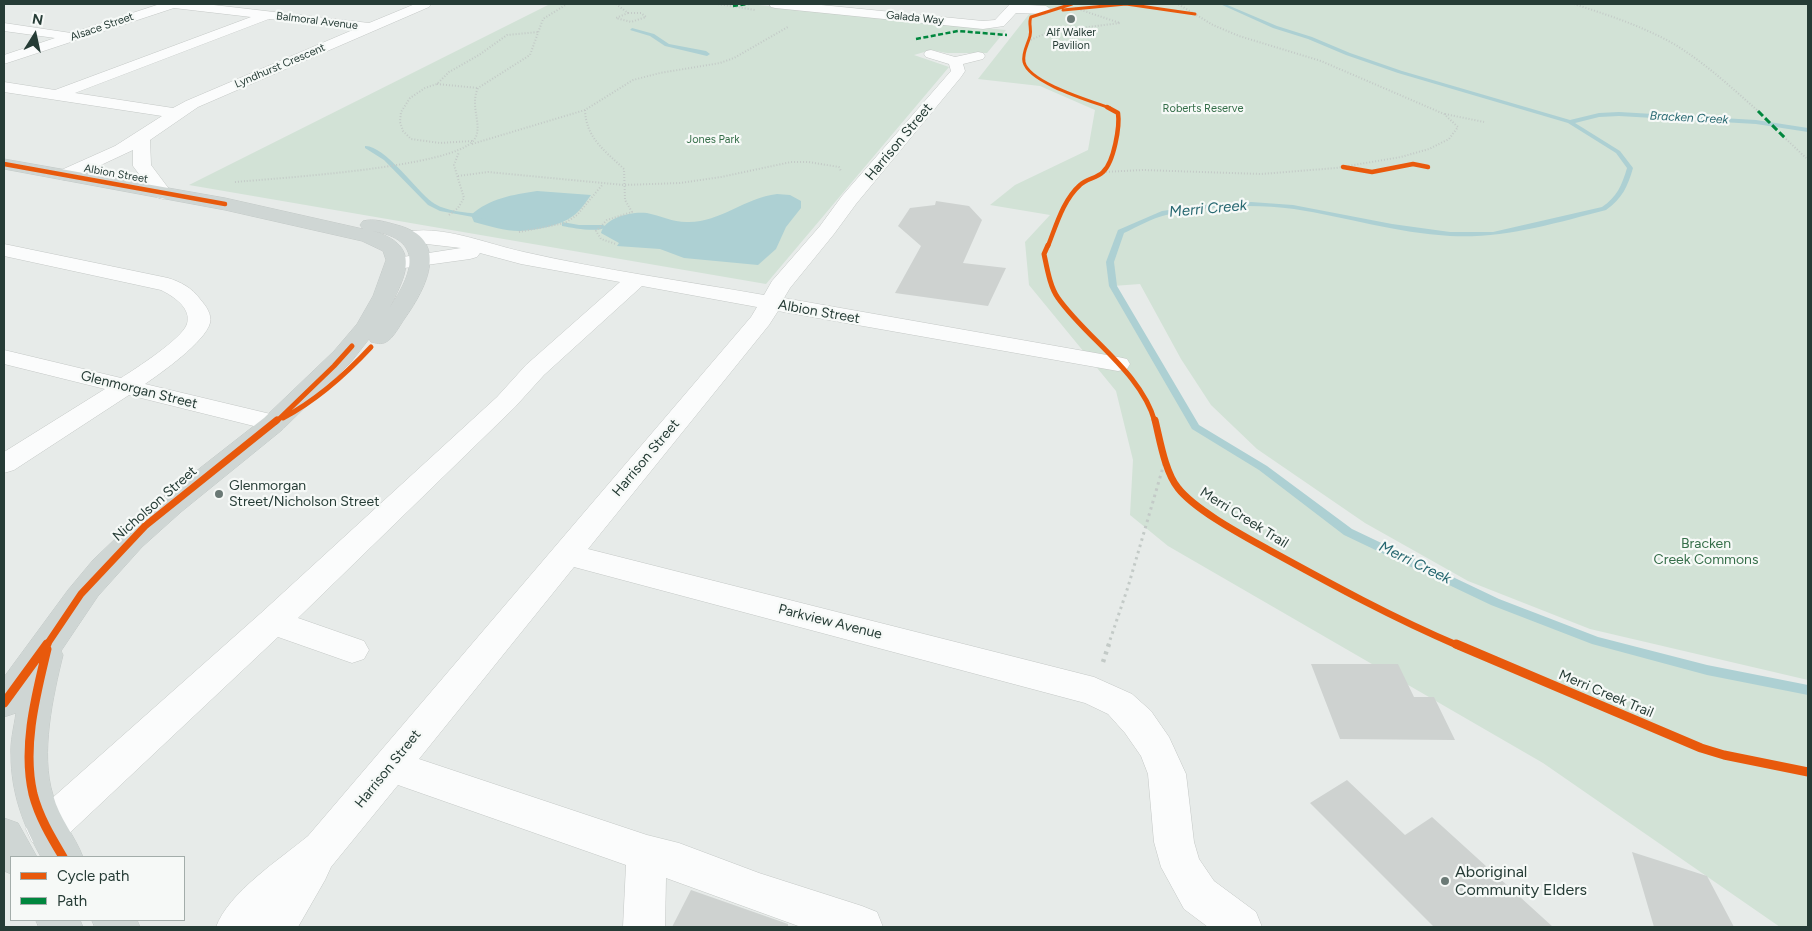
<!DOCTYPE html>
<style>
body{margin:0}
#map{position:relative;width:1812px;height:931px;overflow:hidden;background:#e7ebe9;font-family:Figtree,sans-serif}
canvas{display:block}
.frame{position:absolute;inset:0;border:5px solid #263c36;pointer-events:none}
.legend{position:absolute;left:10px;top:856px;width:175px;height:65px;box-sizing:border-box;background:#f6f9f7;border:1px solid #a3adaa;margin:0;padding:6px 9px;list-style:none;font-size:15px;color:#263c36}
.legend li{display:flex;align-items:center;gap:10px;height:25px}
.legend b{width:25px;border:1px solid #a3adaa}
.north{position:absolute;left:10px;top:10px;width:50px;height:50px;-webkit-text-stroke:4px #f6f9f7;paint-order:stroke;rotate:10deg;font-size:14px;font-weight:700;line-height:20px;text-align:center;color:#263c36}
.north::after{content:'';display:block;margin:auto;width:18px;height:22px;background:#263c36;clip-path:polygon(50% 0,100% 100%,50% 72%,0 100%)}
</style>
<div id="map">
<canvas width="1812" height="931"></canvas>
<div class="frame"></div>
<ul class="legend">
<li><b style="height:6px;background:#e8590c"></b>Cycle path</li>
<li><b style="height:6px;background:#00873e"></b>Path</li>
</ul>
<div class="north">N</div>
</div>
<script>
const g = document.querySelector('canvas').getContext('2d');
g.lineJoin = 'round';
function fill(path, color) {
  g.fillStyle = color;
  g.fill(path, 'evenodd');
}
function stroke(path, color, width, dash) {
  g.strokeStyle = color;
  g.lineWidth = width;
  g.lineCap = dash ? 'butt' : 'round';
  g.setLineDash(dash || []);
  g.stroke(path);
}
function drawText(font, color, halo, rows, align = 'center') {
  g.font = font + ' Figtree,sans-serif';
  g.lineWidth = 4.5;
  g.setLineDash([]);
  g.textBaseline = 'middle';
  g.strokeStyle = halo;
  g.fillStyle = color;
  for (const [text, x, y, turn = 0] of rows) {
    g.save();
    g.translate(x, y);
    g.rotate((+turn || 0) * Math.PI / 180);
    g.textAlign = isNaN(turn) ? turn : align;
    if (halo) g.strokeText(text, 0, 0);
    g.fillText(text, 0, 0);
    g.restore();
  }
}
fill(new Path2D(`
 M 548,4 L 748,4 L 1006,30 L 987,53 L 947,53 L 931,50 L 914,55 L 949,67 L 766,284 L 189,185 L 550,4 Z
 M 1037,4 L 1808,4 L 1808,680 L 1590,629 L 1468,581 L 1365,523 L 1257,449 L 1211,405 L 1181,359 L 1140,284 L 1113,286 L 1195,427 L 1263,468 L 1348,532 L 1495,602 L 1596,641 L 1707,670 L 1808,690 L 1808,927 L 1780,927 L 1543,763 L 1168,546 L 1130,515 L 1133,460 L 1116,391 L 1029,285 L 1025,242 L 1050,215 L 990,205 L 1015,185 L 1088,150 L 1095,110 L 1040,86 L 978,79 Z`), '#d2e2d6');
fill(new Path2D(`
 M 537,191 L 591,195 C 586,202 580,211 573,216 C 560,226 536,230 520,231 C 505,231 488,226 474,222 L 471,215 C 490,198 512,195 537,191 Z
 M 777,194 L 790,195 L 801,201 L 801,208 L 786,227 L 776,249 L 758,265 L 684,258 L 660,249 L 617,246 L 619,243 L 601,233 C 605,217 632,211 647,213 C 661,216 675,223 689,222 C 720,222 745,198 777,194 Z`), '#add0d3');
fill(new Path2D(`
 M 1220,4 L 1225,4 L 1277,26 L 1312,37 L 1350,53 L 1402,71 L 1570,120 L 1599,113 L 1619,112 L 1756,120 L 1808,128 L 1808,132 L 1756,124 L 1619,116 L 1599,117 L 1575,123 L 1620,151 L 1633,168 C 1628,186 1622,199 1606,210 C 1556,223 1503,239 1450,236 C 1397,233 1346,217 1294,209 C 1252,203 1206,206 1166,215 C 1152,218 1137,227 1124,233 L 1114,262 L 1117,286 L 1199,425 L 1267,466 L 1352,529 L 1499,599 L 1598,637 L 1707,665 L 1808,685 L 1808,695 L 1707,675 L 1592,644 L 1491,605 L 1344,535 L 1259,470 L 1192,429 L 1109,286 L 1106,262 L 1118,230 L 1162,211 L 1205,205 L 1251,202 L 1293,205 L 1392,224 L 1450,232 L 1493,232 L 1602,207 C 1617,197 1622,185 1627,168 L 1616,153 L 1568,123 L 1398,73 L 1346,55 L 1308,39 L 1273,28 Z
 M 632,28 L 654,34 L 669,44 L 706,51 L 710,54 L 707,56 L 665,46 L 650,36 L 630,30 Z
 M 365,146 C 384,145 416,190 432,202 C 445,212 468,212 484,215 L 488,217 L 484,219 L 440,211 L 428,205 L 384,160 L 365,148 Z
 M 562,222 L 579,225 L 603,225 L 607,227 C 597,233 574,228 562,226 Z`), '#add0d3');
fill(new Path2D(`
 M 936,201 L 969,206 L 982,220 L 963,263 L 1006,268 L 988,306 L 895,293 L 921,246 L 898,226 L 910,208 L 935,205 Z
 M 1311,664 L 1398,664 L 1414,697 L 1434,697 L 1455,740 L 1340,739 Z
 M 1347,780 L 1405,835 L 1432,817 L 1553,927 L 1434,927 L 1310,803 Z
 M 1632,852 L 1707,876 L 1734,927 L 1654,927 Z
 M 691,890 L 788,924 L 788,927 L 672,927 Z`), '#ced2d0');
const minor = new Path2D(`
 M 160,4 L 205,4 L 369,23 L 415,4 L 431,4 L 429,7 L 198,107 L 150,140 L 151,165 L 172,193 L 170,197 L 163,199 L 156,197 L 133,166 L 133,150 L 71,179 L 65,180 L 59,179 L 56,175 L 59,171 L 115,146 L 162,116 L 4,92 L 4,82 L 55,90 L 251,17 L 174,8 L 4,64 L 4,55 L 55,38 L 4,31 L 4,23 L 71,33 ZM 269,19 L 355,29 L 186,101 L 173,108 L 75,93 Z
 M 769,4 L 811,4 L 983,21 L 995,20 L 1010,4 L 1046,6 L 1052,10 L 1046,14 L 1016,13 L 1004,26 L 983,29 L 775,8 L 771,7 Z
 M 931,50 L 955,57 L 978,52 L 983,53 L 985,56 L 983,59 L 963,64 L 965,71 L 961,77 L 856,204 L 834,234 L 790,288 L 784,298 L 1118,357 L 1127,359 L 1130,364 L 1127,369 L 1118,371 L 778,311 L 769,325 L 588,549 L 1094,677 L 1132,694 L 1151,711 L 1169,737 L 1186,774 L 1194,842 L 1199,859 L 1214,881 L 1256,912 L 1262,927 L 1208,927 L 1184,909 L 1161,867 L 1154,842 L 1148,774 L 1141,756 L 1125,733 L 1108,714 L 1085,703 L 574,567 L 419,759 L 647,835 L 679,843 L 759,873 L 862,906 L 877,912 L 883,927 L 801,927 L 666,878 L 665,927 L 623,927 L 626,865 L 398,785 L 331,867 L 325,880 L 298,927 L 216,927 C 229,892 279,860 308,836 L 751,317 L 757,307 L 642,286 L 544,375 L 515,407 L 298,618 L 364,641 L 369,650 L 364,659 L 352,663 L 278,637 L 60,842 L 46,847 L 32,842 L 26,829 L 32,816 L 261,613 L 497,397 L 526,365 L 620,282 L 521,264 L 480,253 L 477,257 L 470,259 L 397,269 L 390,267 L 387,263 L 390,259 L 461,248 L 401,241 L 398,237 L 401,233 C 440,223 486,244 524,252 C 603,270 684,281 764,295 L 772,281 L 820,226 L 842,196 L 951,71 L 949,64 L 926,57 L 924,54 L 926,51 Z
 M 4,244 L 168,278 C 181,282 192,288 200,299 C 206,306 212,314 210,323 C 205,342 161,373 145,384 L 283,417 L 287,423 L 283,429 L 274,431 L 129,395 L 14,470 L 4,473 L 4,452 L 105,389 L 4,364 L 4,350 L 121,378 C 135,369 182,339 187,324 C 192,308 173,296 161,290 L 4,256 Z`);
const major = new Path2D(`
 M 4,159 L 225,198 L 363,229 L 360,225 L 363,221 C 374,218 386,222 397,225 C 451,239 427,287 405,318 C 400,325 393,339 386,342 C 381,345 376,343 371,342 L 369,339 L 351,362 L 282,430 L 181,512 L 142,547 L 98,596 L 61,651 L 63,655 C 53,696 40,754 53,795 C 59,818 75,836 83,857 L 41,857 C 23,825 11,792 11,755 C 10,742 14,727 16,713 L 4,717 L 4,677 L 68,590 L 93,560 L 140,515 L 264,418 L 334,351 L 357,324 L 373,296 L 386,260 L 383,251 L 362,241 L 225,210 L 4,169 ZM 373,231 C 425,240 413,273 390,307 C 408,272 420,245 373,231 Z
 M 4,818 L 18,823 L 37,857 L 11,857 L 11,874 L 4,871 Z
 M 36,920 L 80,920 L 83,927 L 39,927 Z
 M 92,920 L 137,920 L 140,927 L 95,927 Z`);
stroke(minor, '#c4c8c6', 1);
stroke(major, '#c3c9c7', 1);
stroke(new Path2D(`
 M 616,4 L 628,13
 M 718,4 L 755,10
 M 1574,4 C 1608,15 1642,26 1674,44 C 1705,63 1731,87 1758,111
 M 1075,8 L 1120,23
 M 628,13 L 641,13 L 646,17 L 631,22 L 616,18 Z
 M 1028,41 L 1049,32 L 1120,23
 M 437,84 L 478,88
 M 585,110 C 586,138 605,151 624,169 L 625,200 L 632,212 L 607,220 L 596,231 L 601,239 L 616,244
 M 1445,114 L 1484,122
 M 1786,139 L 1806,158
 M 472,141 L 440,143 L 411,139 L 403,131 L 400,122 L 401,112 L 410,98 L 425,88 L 437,84 L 449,72 L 479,55 L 507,35 L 538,32
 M 472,144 L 585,110 L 633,80 L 660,73 L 720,63 L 734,58 L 788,27
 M 1103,172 L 1143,170 L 1261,174 L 1336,168 L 1401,157 L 1429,149 L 1449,139 L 1458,127 L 1444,114 L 1321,61 L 1239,36 L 1213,25 L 1178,4
 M 458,176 L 488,172 L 624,185 L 680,183 L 721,177 L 791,162 L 809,162 L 839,167 L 841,171
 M 235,182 C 276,178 452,168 474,140 C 484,126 469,107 478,88 L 530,55 L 543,19 L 567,4
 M 449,215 L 458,208 L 464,198 L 454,165 L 459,152
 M 519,232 L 565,223 L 577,215 L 603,184`), '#c3cac7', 2, [1, 2]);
stroke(new Path2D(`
 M 1108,646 L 1128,587 L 1166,457`), '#c3cac7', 3, [2.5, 4]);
stroke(new Path2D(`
 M 1103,662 L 1109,644`), '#c3cac7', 4.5, [3, 5]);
fill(minor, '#fbfcfc');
fill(major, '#cfd6d4');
stroke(new Path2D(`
 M 733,6 L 748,4
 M 916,39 L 958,31 L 1007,35`), '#00873e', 2.5, [5, 2.5]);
stroke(new Path2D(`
 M 1758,111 L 1786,139`), '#00873e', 3, [7, 3]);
stroke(new Path2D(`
 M 1072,4 L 1031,17 C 1028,23 1032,29 1030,36 C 1028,44 1022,53 1024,62 C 1029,83 1091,101 1110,108
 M 1063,10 L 1126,4 L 1195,14`), '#e8590c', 3);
stroke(new Path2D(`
 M 4,164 L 225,204
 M 1343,167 L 1372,172 L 1413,164 L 1428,167
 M 1048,246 C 1056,226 1063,200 1080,185 C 1086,179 1097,178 1103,172 C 1114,162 1120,126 1118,113 L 1107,107`), '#e8590c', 4.5);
stroke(new Path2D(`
 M 1048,245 L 1044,254 C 1047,268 1050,287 1058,298 C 1087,339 1141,372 1155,422
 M 283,418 C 317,400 345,375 371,347
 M 276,422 L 334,366 L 352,346`), '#e8590c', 5);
stroke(new Path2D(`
 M 1155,420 C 1160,440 1165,472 1178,488 C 1195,510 1244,536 1269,550 C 1331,584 1393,618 1459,646
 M 46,646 L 81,594 L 145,526 L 277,420`), '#e8590c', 7);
stroke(new Path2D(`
 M 1456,644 L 1701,748 L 1724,755 L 1808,772
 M 47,649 C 36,695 22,747 33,794 C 39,817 51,837 63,857
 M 4,703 L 47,644`), '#e8590c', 9);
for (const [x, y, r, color] of [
 [1071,19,5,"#6a7975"],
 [219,494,5,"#6a7975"],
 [1445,881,5,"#6a7975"]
]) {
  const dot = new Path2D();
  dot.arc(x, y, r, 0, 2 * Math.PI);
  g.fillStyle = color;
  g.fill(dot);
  stroke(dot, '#f6f9f7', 2);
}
drawText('11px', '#263c36', '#f6f9f7', [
 ["Galada Way",915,18,6],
 ["Balmoral Avenue",317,21,7],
 ["Alsace Street",102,27,-19],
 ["Lyndhurst Crescent",280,66,-23],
 ["Albion Street",116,174,10]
]);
drawText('11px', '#263c36', '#f6f9f7', [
 ["Alf Walker",1071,33],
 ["Pavilion",1071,46]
]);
drawText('11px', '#356e49', '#f6f9f7', [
 ["Roberts Reserve",1203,109],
 ["Jones Park",713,140]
]);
drawText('italic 12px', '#276871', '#f6f9f7', [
 ["Bracken Creek",1689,118,3]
]);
drawText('14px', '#263c36', '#f6f9f7', [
 ["Harrison Street",899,142,-50],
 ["Albion Street",819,312,10],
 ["Glenmorgan Street",139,390,14],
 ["Harrison Street",646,458,-50],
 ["Nicholson Street",155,504,-41],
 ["Merri Creek Trail",1244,518,32],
 ["Parkview Avenue",830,622,14],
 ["Merri Creek Trail",1606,694,23],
 ["Harrison Street",388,769,-51]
]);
drawText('14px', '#263c36', '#f6f9f7', [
 ["Glenmorgan",229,486],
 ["Street/Nicholson Street",229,502]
], 'left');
drawText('14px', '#356e49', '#f6f9f7', [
 ["Bracken",1706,544],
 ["Creek Commons",1706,560]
]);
drawText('italic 15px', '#276871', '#f6f9f7', [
 ["Merri Creek",1208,209,-5],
 ["Merri Creek",1415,563,26]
]);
drawText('16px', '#263c36', '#f6f9f7', [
 ["Aboriginal",1455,872],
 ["Community Elders",1455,890]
], 'left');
</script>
